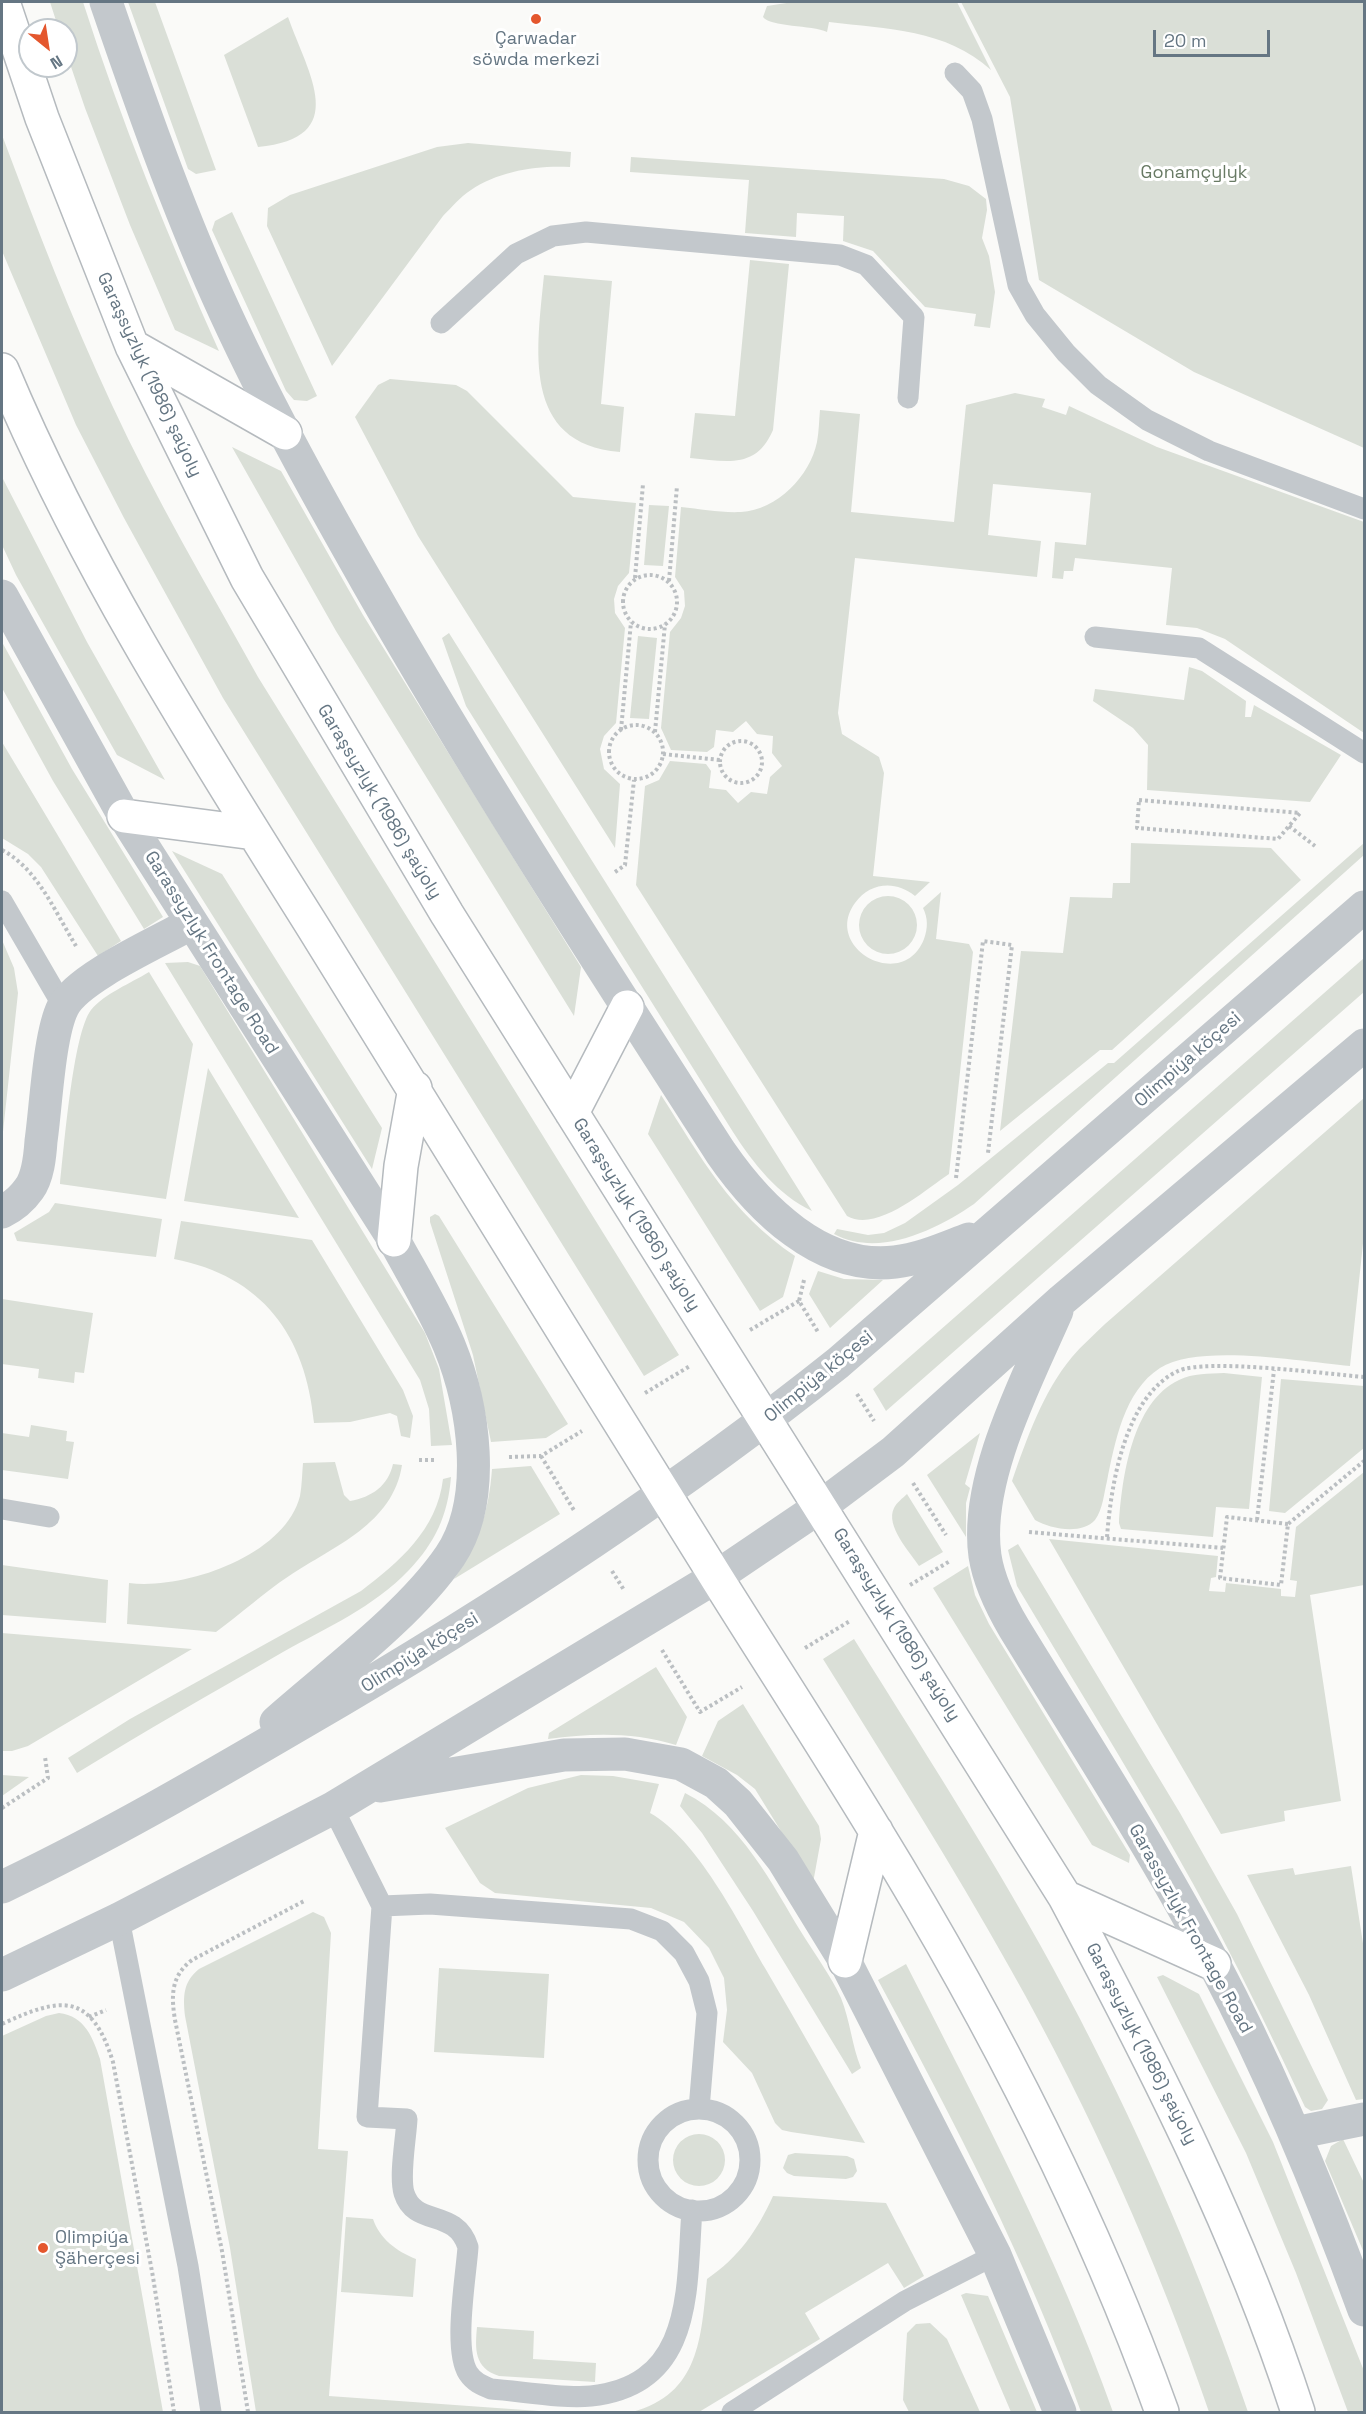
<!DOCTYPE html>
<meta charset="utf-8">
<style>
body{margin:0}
#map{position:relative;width:1366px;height:2414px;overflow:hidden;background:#fafaf8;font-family:"Space Grotesk",sans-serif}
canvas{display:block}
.frame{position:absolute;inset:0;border:3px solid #657683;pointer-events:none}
.north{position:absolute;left:18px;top:18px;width:60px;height:60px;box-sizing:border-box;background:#fff;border:2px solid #c1c8cd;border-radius:50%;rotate:150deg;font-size:16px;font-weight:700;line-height:24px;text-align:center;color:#657683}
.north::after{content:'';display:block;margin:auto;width:21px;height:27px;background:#e4572e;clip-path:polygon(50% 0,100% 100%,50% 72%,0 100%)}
.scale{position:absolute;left:1153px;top:30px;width:117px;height:27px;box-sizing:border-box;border:3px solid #657683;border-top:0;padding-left:8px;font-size:18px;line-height:21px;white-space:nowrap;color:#657683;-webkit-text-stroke:4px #fff;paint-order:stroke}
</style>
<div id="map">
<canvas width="1366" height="2414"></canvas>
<div class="frame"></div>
<div class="north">N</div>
<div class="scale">20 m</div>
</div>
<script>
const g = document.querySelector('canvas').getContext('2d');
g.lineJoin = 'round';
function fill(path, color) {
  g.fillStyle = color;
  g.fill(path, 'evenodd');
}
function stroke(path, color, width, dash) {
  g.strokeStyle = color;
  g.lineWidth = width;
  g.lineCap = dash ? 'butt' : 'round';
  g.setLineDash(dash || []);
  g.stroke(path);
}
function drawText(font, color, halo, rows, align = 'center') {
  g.font = font + ' "Space Grotesk",sans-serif';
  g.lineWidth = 6;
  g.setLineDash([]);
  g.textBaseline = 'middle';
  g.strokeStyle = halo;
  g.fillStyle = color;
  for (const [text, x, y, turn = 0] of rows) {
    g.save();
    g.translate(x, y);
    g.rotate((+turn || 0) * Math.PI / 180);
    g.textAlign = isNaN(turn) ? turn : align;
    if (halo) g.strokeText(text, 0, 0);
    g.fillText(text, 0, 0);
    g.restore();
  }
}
fill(new Path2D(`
 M 50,2 L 83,2 C 121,121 168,237 219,351 L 175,330 L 130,225 L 85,108 L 66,52 L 66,30 L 59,30 Z
 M 128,2 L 155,2 L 216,170 L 196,174 L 188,169 Z
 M 793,2 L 957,2 L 991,70 C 946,29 887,29 829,22 L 827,32 C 812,25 770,27 763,17 L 767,6 Z
 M 961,2 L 1364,2 L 1364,448 L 1194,372 L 1039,280 L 1010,97 Z
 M 288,17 C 308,74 352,138 258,147 L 224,55 Z
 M 2,135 C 36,226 71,317 112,405 C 155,498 208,587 258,677 L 679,1355 L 644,1376 L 223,698 L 124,518 L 76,425 L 2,251 Z
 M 468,143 L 571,152 L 570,167 C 538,165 498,171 471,190 C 460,197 452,207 443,216 L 332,366 L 267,226 L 268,208 L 290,195 L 437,147 Z
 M 631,157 L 944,179 L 969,186 L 986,199 L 987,210 L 982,238 L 989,256 L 995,292 L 990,328 L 974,326 L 976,314 L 925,307 L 873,251 L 843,241 L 844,216 L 797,213 L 796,237 L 745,233 L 749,180 L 630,172 Z
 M 232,212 L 317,396 L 307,401 L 294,400 L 286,391 L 212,230 L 215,221 Z
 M 750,260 L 789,264 L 773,430 C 756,470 726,461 690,458 L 695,413 L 735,416 Z
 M 544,275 L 612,281 L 601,404 L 624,407 L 620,452 C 520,444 537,347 544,275 Z
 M 390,379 L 456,385 L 467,391 L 573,497 L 636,503 L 629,573 L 618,586 L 614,599 L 615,613 L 625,628 L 616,723 L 604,736 L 600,749 L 604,769 L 620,784 L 615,848 L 418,536 L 355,417 L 378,385 Z
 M 1015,393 L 1045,399 L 1042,407 L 1066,415 L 1069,406 L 1157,447 L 1364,522 L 1364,733 L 1225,639 L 1197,628 L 1166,625 L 1172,568 L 1075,558 L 1073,571 L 1064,571 L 1063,579 L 1052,578 L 1055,542 L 1086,545 L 1091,493 L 993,484 L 988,535 L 1041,541 L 1037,577 L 855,558 L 838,713 L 842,734 L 879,757 L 884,773 L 873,876 L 930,882 L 915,896 C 896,880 870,882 855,903 C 822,948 903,993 924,939 C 928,928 928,918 923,908 L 941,892 L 936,939 L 969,944 L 973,952 L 949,1174 C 925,1190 877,1233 847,1216 L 636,885 L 645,786 L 659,780 L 670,761 L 706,764 L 711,771 L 709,788 L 726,790 L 738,803 L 751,792 L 767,794 L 770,777 L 782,766 L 772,753 L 773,736 L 757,734 L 746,721 L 733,732 L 716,730 L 714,747 L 707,752 L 671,750 L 661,728 L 670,632 L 681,618 L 685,606 L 684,591 L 675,577 L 681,507 C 701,509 721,513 741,512 C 777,510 810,476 817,442 C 819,431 819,420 820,410 L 860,414 L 851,512 L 954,522 L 966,405 Z
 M 232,447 L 281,471 L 363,615 L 581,967 L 574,1016 L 336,631 Z
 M 2,477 L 87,642 L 165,780 L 117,755 L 16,575 L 2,545 Z
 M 649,505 L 669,506 L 663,566 L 644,565 Z
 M 449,633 L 812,1211 C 778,1195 753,1163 733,1132 L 466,706 L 442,638 Z
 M 638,636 L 657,638 L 649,719 L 630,718 Z
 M 2,642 L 72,769 L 163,917 L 144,929 L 53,781 L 2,688 Z
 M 1189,667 L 1202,671 L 1246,701 L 1245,717 L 1251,717 L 1254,705 L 1341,755 L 1310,802 L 1147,790 L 1148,745 L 1133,728 L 1093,701 L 1095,689 L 1184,700 Z
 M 2,742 L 121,941 L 98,956 L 41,867 L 28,854 L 2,838 Z
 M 1131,843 L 1271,848 L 1301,880 L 1112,1050 L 1100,1050 L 1000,1131 L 1021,951 L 1063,953 L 1070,897 L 1112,898 L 1113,883 L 1130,883 Z
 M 1364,843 L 1364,855 L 974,1204 C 936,1230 879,1258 834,1234 L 837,1229 L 868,1235 L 884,1233 L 905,1223 L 958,1185 L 1108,1063 L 1114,1063 Z
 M 172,851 L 222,874 L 382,1128 L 372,1169 Z
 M859 925a29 29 0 1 1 58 0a29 29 0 1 1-58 0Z
 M 2,940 L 14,968 L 18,993 L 2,1141 Z
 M 1364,958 L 1364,992 L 886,1411 L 873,1389 Z
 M 188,962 L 200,966 L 425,1333 L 439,1369 L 452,1445 L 431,1446 L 429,1409 L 420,1380 L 165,963 Z
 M 149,972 L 193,1044 L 166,1199 L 60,1184 C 64,1149 73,1033 91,1010 C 104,994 131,983 149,972 Z
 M 208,1068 L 299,1218 L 184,1201 Z
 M 661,1095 C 702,1159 730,1212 795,1256 L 783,1297 L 760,1311 L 648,1134 Z
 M 1364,1098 L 1364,1234 L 1350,1366 C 1303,1362 1199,1343 1160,1368 C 1124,1391 1115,1442 1107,1481 C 1104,1493 1103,1509 1095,1520 C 1082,1535 1050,1529 1035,1520 L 1012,1481 C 1027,1438 1043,1392 1072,1357 C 1082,1345 1094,1335 1105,1324 Z
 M 55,1203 L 162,1219 L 156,1257 L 17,1241 L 14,1233 L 49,1212 Z
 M 435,1214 L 439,1216 L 568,1424 L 546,1438 L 491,1442 L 473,1355 L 430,1222 L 430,1217 Z
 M 181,1221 L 312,1240 L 403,1390 L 413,1416 L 410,1438 L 401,1436 L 397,1416 L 390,1413 L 350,1422 L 314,1423 C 306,1335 262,1276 174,1259 Z
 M 818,1271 L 844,1279 L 883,1280 L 830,1328 L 809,1294 Z
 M 2,1299 L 93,1313 L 84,1373 L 75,1372 L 74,1383 L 38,1378 L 39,1369 L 2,1364 Z
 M 1224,1373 L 1262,1377 L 1249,1509 L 1216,1507 L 1213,1537 L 1121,1529 L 1119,1523 C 1122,1478 1132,1402 1179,1380 C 1193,1373 1209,1374 1224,1373 Z
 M 1281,1379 L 1364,1386 L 1364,1448 L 1285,1513 L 1269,1511 Z
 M 31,1425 L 67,1431 L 66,1441 L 74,1442 L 68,1479 L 2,1470 L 2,1433 L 29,1437 Z
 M 980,1433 L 965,1484 L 970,1488 L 966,1503 L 966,1537 L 927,1475 Z
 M 335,1462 L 344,1495 L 350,1501 C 372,1497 388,1486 393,1464 L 402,1465 C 393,1524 334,1546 289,1576 C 263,1593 241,1614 216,1632 L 127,1624 L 129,1583 C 184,1590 285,1556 300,1496 C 302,1485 302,1474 303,1463 Z
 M 531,1466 L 560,1514 L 454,1579 C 478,1545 489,1511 492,1469 Z
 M 1364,1472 L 1364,1585 L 1310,1595 L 1341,1801 L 1284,1811 L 1285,1821 L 1221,1834 L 1049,1539 L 1218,1556 L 1216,1577 L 1211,1578 L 1209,1591 L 1225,1592 L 1226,1583 L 1281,1589 L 1281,1596 L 1295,1597 L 1297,1581 L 1290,1580 L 1296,1527 Z
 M 451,1477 C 448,1515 435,1543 409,1570 C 374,1607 326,1628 283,1652 C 214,1692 145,1731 77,1773 L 68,1758 L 130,1719 L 361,1591 C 399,1562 437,1530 443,1479 Z
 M 907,1494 L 943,1552 L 919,1566 C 910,1552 885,1526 894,1508 C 896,1503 903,1498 907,1494 Z
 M 1018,1544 L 1180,1813 L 1237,1914 L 1328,2100 L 1322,2109 L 1311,2111 L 1305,2107 C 1277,2047 1248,1987 1217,1928 C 1155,1811 1084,1699 1017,1586 L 1008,1550 Z
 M 2,1565 L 108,1580 L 106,1623 L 2,1615 Z
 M 968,1566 L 975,1595 L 989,1624 L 1130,1855 L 1129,1863 L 1092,1845 L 933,1588 Z
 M 2,1633 L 192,1649 L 28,1746 L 12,1751 L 2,1751 Z
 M 854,1639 C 932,1764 1012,1887 1079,2017 C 1145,2144 1202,2277 1248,2412 L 1209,2412 C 1157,2260 1090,2110 1011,1970 C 952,1864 887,1762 823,1659 Z
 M 656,1667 L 687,1717 L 676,1745 C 633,1732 592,1733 548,1739 L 549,1733 Z
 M 743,1704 L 819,1826 L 821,1839 L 813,1883 L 755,1789 L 737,1775 L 702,1756 L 718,1721 Z
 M 2,1775 L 29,1777 L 2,1796 Z
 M 581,1775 L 613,1776 L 659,1784 L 650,1813 C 697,1839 738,1921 765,1968 C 799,2026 832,2084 865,2143 L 791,2132 L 782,2130 L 775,2123 L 752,2073 L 723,2042 L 727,2010 L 724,1978 L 709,1948 L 684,1922 L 651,1908 L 495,1893 L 480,1883 L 445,1828 L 528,1788 Z
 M 685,1793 C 742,1822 771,1883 803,1935 C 816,1956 831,1976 841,1998 C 850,2020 852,2046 861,2068 L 852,2074 L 753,1911 L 702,1833 L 680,1806 Z
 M 1351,1866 L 1364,1950 L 1364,2099 L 1356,2100 L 1309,1995 L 1247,1875 L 1293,1868 L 1295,1875 Z
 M 313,1912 L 324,1917 L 331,1933 L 318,2149 L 348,2151 L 329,2396 L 553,2412 L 256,2412 L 230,2248 L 185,2016 C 183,1996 183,1982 199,1969 Z
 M 906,1964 C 981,2111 1058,2257 1113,2412 L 1081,2412 C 1027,2261 954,2121 878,1980 Z
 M 439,1968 L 549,1974 L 544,2058 L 434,2052 Z
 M 1163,1975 L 1199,1994 L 1273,2142 L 1364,2371 L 1364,2412 L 1348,2412 L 1296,2273 L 1246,2153 L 1157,1977 Z
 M 59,2013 C 85,2016 93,2038 100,2059 L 163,2412 L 2,2412 L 2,2036 L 46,2016 Z
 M673 2160a26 26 0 1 1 52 0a26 26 0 1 1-52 0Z
 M 1343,2139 L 1364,2183 L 1364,2253 L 1325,2161 L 1331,2146 Z
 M 795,2153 L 847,2156 L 854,2159 L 857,2171 L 853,2177 L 846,2179 L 794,2176 L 787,2173 L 783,2168 L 788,2155 Z
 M 773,2196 L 886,2203 L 924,2276 L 904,2288 L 888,2263 L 805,2313 L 820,2339 L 699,2412 L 632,2412 C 700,2394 701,2337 707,2279 C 739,2257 757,2231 773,2196 Z
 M 346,2217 L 373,2219 C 380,2239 396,2251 416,2259 L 413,2297 L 341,2292 Z
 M 966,2293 L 988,2296 L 1037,2412 L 1011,2412 L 961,2295 Z
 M 930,2323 L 947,2339 L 980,2412 L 909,2412 L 903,2400 L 907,2333 L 916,2324 Z
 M 477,2327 L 534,2331 L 533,2359 L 596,2363 L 595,2382 L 499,2376 C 474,2368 475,2349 477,2327 Z`), '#dadfd7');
const primary = new Path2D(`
 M 3,2 L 42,118 L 132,346 L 247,578 L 447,914 L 1065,1897 C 1154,2064 1240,2232 1298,2412
 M 132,346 L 285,433
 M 2,370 C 84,566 200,747 313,927 C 448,1144 582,1363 718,1580 C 770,1663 824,1746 875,1830 C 988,2014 1089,2208 1162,2412
 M 124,816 L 254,833
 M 572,1113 L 627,1007
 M 394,1240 L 401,1166 L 415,1088
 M 1065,1897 L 1214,1964
 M 845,1961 L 876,1831`);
stroke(primary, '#b5babe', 36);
stroke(new Path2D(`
 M623 602a27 27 0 1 1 54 0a27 27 0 1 1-54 0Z
 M 635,578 L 643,484
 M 669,581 L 677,486
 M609 752a27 27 0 1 1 54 0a27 27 0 1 1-54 0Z
 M 621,730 L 631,622
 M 655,732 L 665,624
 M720 762a21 21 0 1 1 42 0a21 21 0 1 1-42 0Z
 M 663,754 L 720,760
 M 1139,800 L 1300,813 L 1278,839 L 1137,828 Z
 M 1289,826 L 1315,846
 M 2,850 C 38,869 55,912 76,946
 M 615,872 L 625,865 L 634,780
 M 956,1178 L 983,941 L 1012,945 L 988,1153
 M 804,1280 L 799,1301 L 818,1332
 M 750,1330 L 799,1301
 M 645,1393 L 690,1366
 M 857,1394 L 874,1421
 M 541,1456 L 575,1512
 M 509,1457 L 541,1456 L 582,1431
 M 419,1460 L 436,1460
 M 913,1483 L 946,1535
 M 1257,1520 L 1274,1370
 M 1288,1524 L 1227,1517 L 1220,1578 L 1281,1585 L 1288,1524 L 1364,1461
 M 1029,1532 L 1223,1548
 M 1107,1537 C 1111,1484 1125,1396 1178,1371 C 1205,1358 1328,1374 1364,1377
 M 612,1571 L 624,1590
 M 910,1585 L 950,1561
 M 805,1648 L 850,1621
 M 662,1650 L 700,1712 L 742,1687
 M 2,1808 L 48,1778 L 45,1757
 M 89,2017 L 106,2010
 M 2,2024 C 60,1997 91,1991 113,2062 L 153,2277 L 174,2412
 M 248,2412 L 222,2251 L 175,2020 C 171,1995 171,1976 192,1960 L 306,1900`), '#bbbfc2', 4, [3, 3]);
stroke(new Path2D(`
 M 955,73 L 972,91 L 982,119 L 1018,285 L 1035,315 L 1066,353 L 1098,385 L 1147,420 L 1209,451 L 1364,509
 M 441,323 L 516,254 L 553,236 L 586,232 L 840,255 L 866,265 L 914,317 L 908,398
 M 1095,637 L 1199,648 L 1364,753
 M 2,901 L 63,1006
 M 2,1509 L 49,1517
 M 333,1808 L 382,1906
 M 119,1919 L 188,2266 L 211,2412
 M648 2160a51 51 0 1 1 102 0a51 51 0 1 1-102 0Z
 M 692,2210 C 686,2288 695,2385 591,2396 C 563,2399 520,2391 491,2389 C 481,2385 474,2382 468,2373 C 453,2349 466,2277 468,2247 C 455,2207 415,2228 404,2193 C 399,2175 406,2139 407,2119 L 367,2117 L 382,1906 L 430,1904 L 631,1919 L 662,1931 L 684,1953 L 699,1981 L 707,2013 L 699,2109
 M 732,2412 L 905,2301 L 995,2255`), '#c3c8cc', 21);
stroke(new Path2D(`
 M 106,2 C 140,101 175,201 218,297 C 262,395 314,489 367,582 C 478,777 600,965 721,1153 C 759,1208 821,1271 895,1262 C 921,1259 945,1248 969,1239
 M 2,596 L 124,816 L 394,1240 C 413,1275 434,1309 449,1345 C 474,1406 488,1499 450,1556 C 410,1615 330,1674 276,1722
 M 2,1212 C 12,1207 22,1199 29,1189 C 38,1177 40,1156 41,1141 C 46,1106 49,1035 63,1007 C 78,977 161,941 192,923
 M 1057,1311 C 1027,1380 974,1479 985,1556 C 989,1582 1001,1606 1014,1628 C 1082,1739 1153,1849 1214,1964 C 1273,2076 1321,2192 1364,2310
 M 380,1786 L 564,1755 L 625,1754 L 681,1764 L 716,1783 L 738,1803 L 783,1860 L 845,1961 L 995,2255 L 1060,2412
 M 2,1887 C 105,1838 203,1781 302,1723 C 488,1615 669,1498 838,1363 L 1364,907
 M 2,1975 L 119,1919 L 333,1808 L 716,1577 L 821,1506 L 893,1452 L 1062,1300 L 1364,1045
 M 1295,2133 L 1364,2119`), '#c3c8cc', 33);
stroke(primary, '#fff', 33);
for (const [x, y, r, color] of [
 [536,19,6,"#e4572e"],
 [43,2248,6,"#e4572e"]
]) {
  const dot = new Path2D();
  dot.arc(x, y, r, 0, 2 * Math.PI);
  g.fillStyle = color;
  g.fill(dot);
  stroke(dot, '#fff', 2);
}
drawText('18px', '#657683', '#fff', [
 ["Çarwadar",536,39],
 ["söwda merkezi",536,60],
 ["Olimpiýa",55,2238,"left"],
 ["Şäherçesi",55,2259,"left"]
]);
drawText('18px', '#687a64', '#fff', [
 ["Gonamçylyk",1194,173]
]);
drawText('18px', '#657683', '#fff', [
 ["Garaşsyzlyk (1986) şaýoly",149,375,65],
 ["Garaşsyzlyk (1986) şaýoly",379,802,59],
 ["Garassyzlyk Frontage Road",211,953,58],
 ["Olimpiýa köçesi",1188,1060,-41],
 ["Garaşsyzlyk (1986) şaýoly",636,1215,58],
 ["Olimpiýa köçesi",819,1377,-39],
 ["Garaşsyzlyk (1986) şaýoly",896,1625,58],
 ["Olimpiýa köçesi",420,1653,-32],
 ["Garassyzlyk Frontage Road",1190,1929,61],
 ["Garaşsyzlyk (1986) şaýoly",1141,2044,63]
]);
</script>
